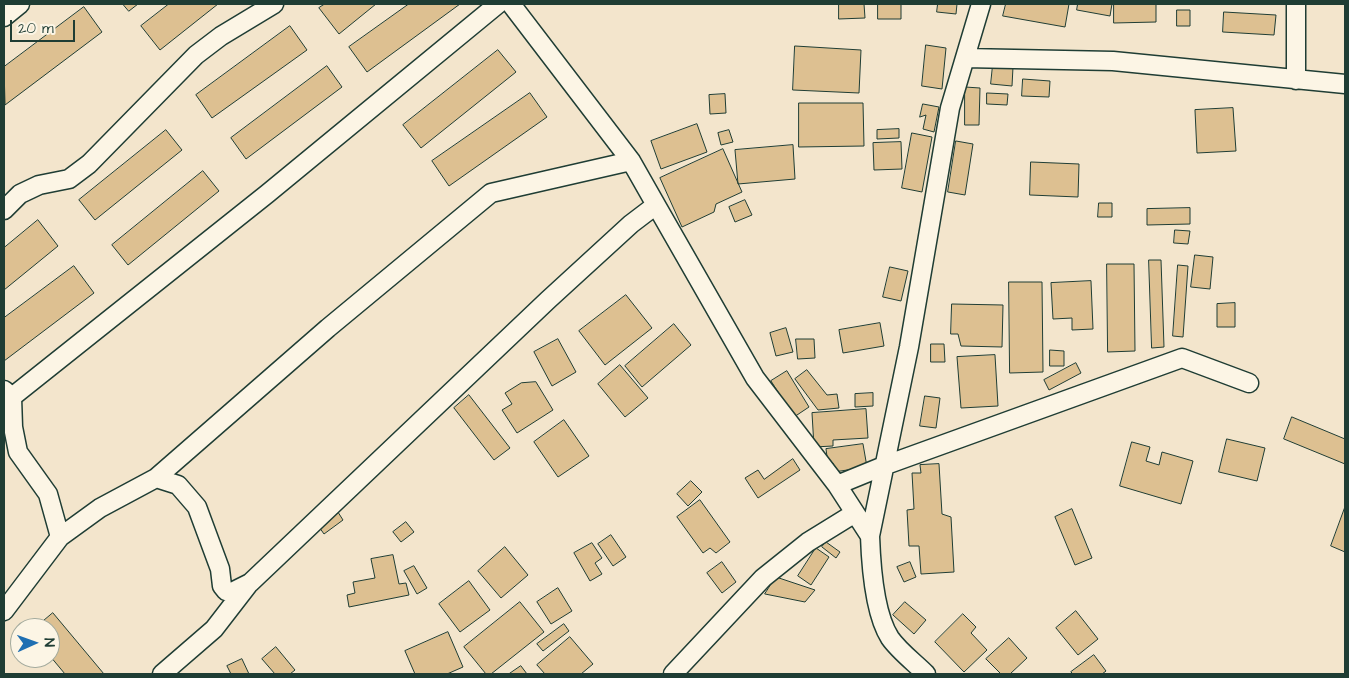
<!DOCTYPE html>
<style>
body{margin:0}
#map{position:relative;width:1349px;height:678px;overflow:hidden;background:#f3e5cc;font-family:"Architects Daughter",sans-serif}
canvas{display:block}
.frame{position:absolute;inset:0;border:5px solid #1f3d34;pointer-events:none}
.north{position:absolute;left:10px;top:618px;width:50px;height:50px;box-sizing:border-box;background:#fcf5e5;border:1px solid #a4ab9e;border-radius:50%;rotate:88deg;font-size:14px;font-weight:700;line-height:20px;text-align:center;color:#1f3d34}
.north::after{content:'';display:block;margin:auto;width:18px;height:22px;background:#1f6fb2;clip-path:polygon(50% 0,100% 100%,50% 72%,0 100%)}
.scale{position:absolute;left:10px;top:20px;width:65px;height:22px;box-sizing:border-box;border:2px solid #1f3d34;border-top:0;padding-left:6px;font-size:15px;line-height:18px;white-space:nowrap;color:#1f3d34;-webkit-text-stroke:4px #fcf5e5;paint-order:stroke}
</style>
<div id="map">
<canvas width="1349" height="678"></canvas>
<div class="frame"></div>
<div class="north">N</div>
<div class="scale">20 m</div>
</div>
<script>
const g = document.querySelector('canvas').getContext('2d');
g.lineJoin = 'round';
function fill(path, color) {
  g.fillStyle = color;
  g.fill(path, 'evenodd');
}
function stroke(path, color, width, dash) {
  g.strokeStyle = color;
  g.lineWidth = width;
  g.lineCap = dash ? 'butt' : 'round';
  g.setLineDash(dash || []);
  g.stroke(path);
}
const building = new Path2D(`
 M 123,4 L 138,4 L 129,11 Z
 M 169,4 L 218,4 L 160,50 L 141,26 Z
 M 325,4 L 376,4 L 339,34 L 319,8 Z
 M 409,4 L 460,4 L 367,72 L 349,47 Z
 M 839,4 L 864,4 L 865,18 L 839,19 Z
 M 878,4 L 901,4 L 901,19 L 878,19 Z
 M 938,4 L 957,4 L 956,14 L 937,12 Z
 M 1006,4 L 1069,4 L 1065,27 L 1003,16 Z
 M 1078,4 L 1112,4 L 1110,16 L 1077,10 Z
 M 1114,4 L 1156,4 L 1156,22 L 1114,23 Z
 M 84,7 L 102,32 L 5,105 L 4,67 Z
 M 1177,10 L 1190,10 L 1190,26 L 1177,26 Z
 M 1224,12 L 1276,15 L 1274,35 L 1223,32 Z
 M 290,26 L 307,50 L 212,118 L 196,95 Z
 M 926,45 L 946,48 L 942,89 L 922,86 Z
 M 795,46 L 861,50 L 859,93 L 793,90 Z
 M 498,50 L 516,72 L 421,148 L 403,125 Z
 M 993,65 L 1013,67 L 1012,86 L 991,84 Z
 M 327,66 L 342,87 L 246,159 L 231,138 Z
 M 1023,79 L 1050,81 L 1049,97 L 1022,96 Z
 M 965,87 L 980,88 L 979,125 L 965,125 Z
 M 530,93 L 547,117 L 449,186 L 432,161 Z
 M 987,93 L 1008,94 L 1007,105 L 987,104 Z
 M 725,94 L 726,113 L 710,114 L 709,95 Z
 M 799,103 L 863,103 L 864,146 L 799,147 Z
 M 923,104 L 939,107 L 934,132 L 923,129 L 926,115 L 920,117 Z
 M 1233,108 L 1236,151 L 1197,153 L 1195,110 Z
 M 697,124 L 707,152 L 661,169 L 651,141 Z
 M 899,129 L 899,138 L 877,139 L 877,130 Z
 M 166,130 L 182,150 L 95,220 L 79,200 Z
 M 729,130 L 733,142 L 721,145 L 718,133 Z
 M 912,133 L 932,137 L 922,192 L 902,188 Z
 M 956,141 L 973,144 L 965,195 L 948,192 Z
 M 901,142 L 902,169 L 874,170 L 873,143 Z
 M 793,145 L 795,179 L 738,184 L 735,150 Z
 M 723,149 L 742,192 L 716,204 L 714,212 L 682,227 L 660,178 Z
 M 1031,162 L 1079,164 L 1078,197 L 1030,195 Z
 M 203,171 L 219,191 L 128,265 L 112,245 Z
 M 745,200 L 752,215 L 735,222 L 729,207 Z
 M 1099,203 L 1112,203 L 1112,217 L 1098,217 Z
 M 1190,208 L 1190,224 L 1147,225 L 1147,209 Z
 M 38,220 L 58,246 L 4,290 L 4,248 Z
 M 1175,230 L 1190,231 L 1188,244 L 1174,243 Z
 M 1195,255 L 1213,257 L 1210,289 L 1191,287 Z
 M 1149,260 L 1161,260 L 1164,347 L 1152,348 Z
 M 1107,264 L 1134,264 L 1135,351 L 1108,352 Z
 M 1178,265 L 1188,266 L 1183,337 L 1173,336 Z
 M 74,266 L 94,293 L 4,361 L 4,318 Z
 M 890,267 L 908,271 L 901,301 L 883,297 Z
 M 1091,281 L 1093,329 L 1072,330 L 1072,318 L 1053,319 L 1051,283 Z
 M 1009,282 L 1042,282 L 1043,372 L 1010,373 Z
 M 626,295 L 652,328 L 605,365 L 579,331 Z
 M 1235,303 L 1235,327 L 1217,327 L 1217,304 Z
 M 952,304 L 1003,305 L 1002,347 L 961,346 L 958,334 L 951,334 Z
 M 880,323 L 884,346 L 843,353 L 839,330 Z
 M 674,324 L 691,345 L 642,387 L 625,366 Z
 M 786,328 L 793,352 L 776,356 L 770,333 Z
 M 558,339 L 576,372 L 552,386 L 534,352 Z
 M 796,339 L 814,339 L 815,358 L 798,359 Z
 M 931,344 L 944,344 L 945,362 L 931,362 Z
 M 1050,350 L 1064,351 L 1064,366 L 1050,366 Z
 M 995,355 L 998,406 L 961,408 L 957,357 Z
 M 1076,363 L 1081,373 L 1049,390 L 1044,380 Z
 M 620,365 L 648,398 L 625,417 L 598,384 Z
 M 807,370 L 827,395 L 837,394 L 839,408 L 818,410 L 795,379 Z
 M 787,371 L 809,407 L 794,417 L 771,381 Z
 M 536,382 L 553,410 L 517,433 L 502,410 L 512,404 L 505,393 L 521,383 Z
 M 873,393 L 873,406 L 855,407 L 855,394 Z
 M 469,395 L 510,448 L 494,460 L 454,408 Z
 M 925,396 L 940,398 L 936,428 L 920,426 Z
 M 866,409 L 868,438 L 833,440 L 833,446 L 814,447 L 812,413 Z
 M 1292,417 L 1345,439 L 1345,464 L 1284,439 Z
 M 564,420 L 589,456 L 558,477 L 534,442 Z
 M 1227,439 L 1265,448 L 1257,481 L 1219,472 Z
 M 1132,442 L 1150,447 L 1146,461 L 1159,465 L 1162,452 L 1193,461 L 1181,504 L 1120,486 Z
 M 863,444 L 867,467 L 834,472 L 833,463 L 828,464 L 826,449 Z
 M 793,459 L 800,470 L 758,498 L 745,478 L 758,470 L 764,479 Z
 M 939,464 L 942,514 L 951,517 L 954,572 L 921,574 L 919,546 L 909,546 L 907,510 L 914,509 L 912,473 L 921,473 L 920,465 Z
 M 691,481 L 702,492 L 688,506 L 677,494 Z
 M 700,500 L 730,542 L 716,553 L 710,548 L 703,553 L 677,517 Z
 M 1345,507 L 1345,552 L 1331,546 Z
 M 336,509 L 343,520 L 324,534 L 317,524 Z
 M 1072,509 L 1092,558 L 1075,565 L 1055,517 Z
 M 406,522 L 414,532 L 401,542 L 393,532 Z
 M 611,535 L 626,557 L 613,566 L 598,544 Z
 M 826,542 L 840,552 L 836,558 L 822,547 Z
 M 592,543 L 602,558 L 595,563 L 602,574 L 590,581 L 574,553 Z
 M 505,547 L 528,575 L 501,598 L 478,571 Z
 M 816,548 L 829,557 L 811,585 L 798,576 Z
 M 393,555 L 399,584 L 406,583 L 409,595 L 349,607 L 347,595 L 355,593 L 353,582 L 375,578 L 371,559 Z
 M 722,562 L 736,582 L 722,593 L 707,573 Z
 M 910,562 L 916,577 L 904,582 L 897,567 Z
 M 414,566 L 427,588 L 417,594 L 404,571 Z
 M 776,577 L 815,590 L 805,602 L 765,594 Z
 M 469,581 L 490,610 L 460,632 L 439,604 Z
 M 558,588 L 572,611 L 551,624 L 537,602 Z
 M 520,602 L 544,632 L 491,674 L 486,674 L 464,647 Z
 M 905,602 L 926,620 L 914,634 L 893,615 Z
 M 1076,611 L 1098,639 L 1078,655 L 1056,628 Z
 M 53,613 L 104,674 L 65,674 L 50,656 L 50,628 L 35,628 Z
 M 963,614 L 976,627 L 971,633 L 987,650 L 964,672 L 935,642 Z
 M 564,624 L 569,631 L 543,651 L 537,644 Z
 M 448,632 L 463,667 L 447,674 L 415,674 L 405,651 Z
 M 570,637 L 593,664 L 581,674 L 545,674 L 537,665 Z
 M 1009,638 L 1027,658 L 1010,674 L 1001,674 L 986,659 Z
 M 276,647 L 295,670 L 290,674 L 275,674 L 262,659 Z
 M 1094,655 L 1106,671 L 1102,674 L 1073,674 L 1071,672 Z
 M 242,659 L 249,674 L 231,674 L 227,666 Z
 M 521,666 L 527,674 L 509,674 Z`);
fill(building, '#ddc091');
stroke(building, '#1f3d34', 1);
const minor = new Path2D(`
 M 511,4 L 631,161 L 656,205
 M 1296,4 L 1296,80
 M 4,17 L 20,4
 M 965,58 L 1113,61 L 1345,84
 M 4,210 L 20,194 L 39,185 L 69,179 L 89,164 L 196,55 L 221,36 L 274,4
 M 4,390 L 12,397 L 13,427 L 18,452 L 48,494 L 60,537 L 100,508 L 156,478 L 178,485 L 197,507 L 220,569 L 222,586 L 226,591 L 232,592 L 250,583 L 548,300 L 631,224 L 656,205 L 755,378 L 837,485 L 870,536
 M 12,397 L 267,194 L 498,4
 M 156,478 L 328,328 L 491,193 L 631,161
 M 837,485 L 886,465 L 1182,358 L 1249,383
 M 4,611 L 60,537
 M 162,674 L 214,629 L 248,585
 M 673,674 L 763,578 L 808,542 L 855,513
 M 926,674 C 915,663 899,651 890,638 C 874,613 871,565 870,536 L 909,347 L 950,108 L 981,4`);
stroke(minor, '#1f3d34', 21);
stroke(minor, '#fcf5e5', 18);
</script>
